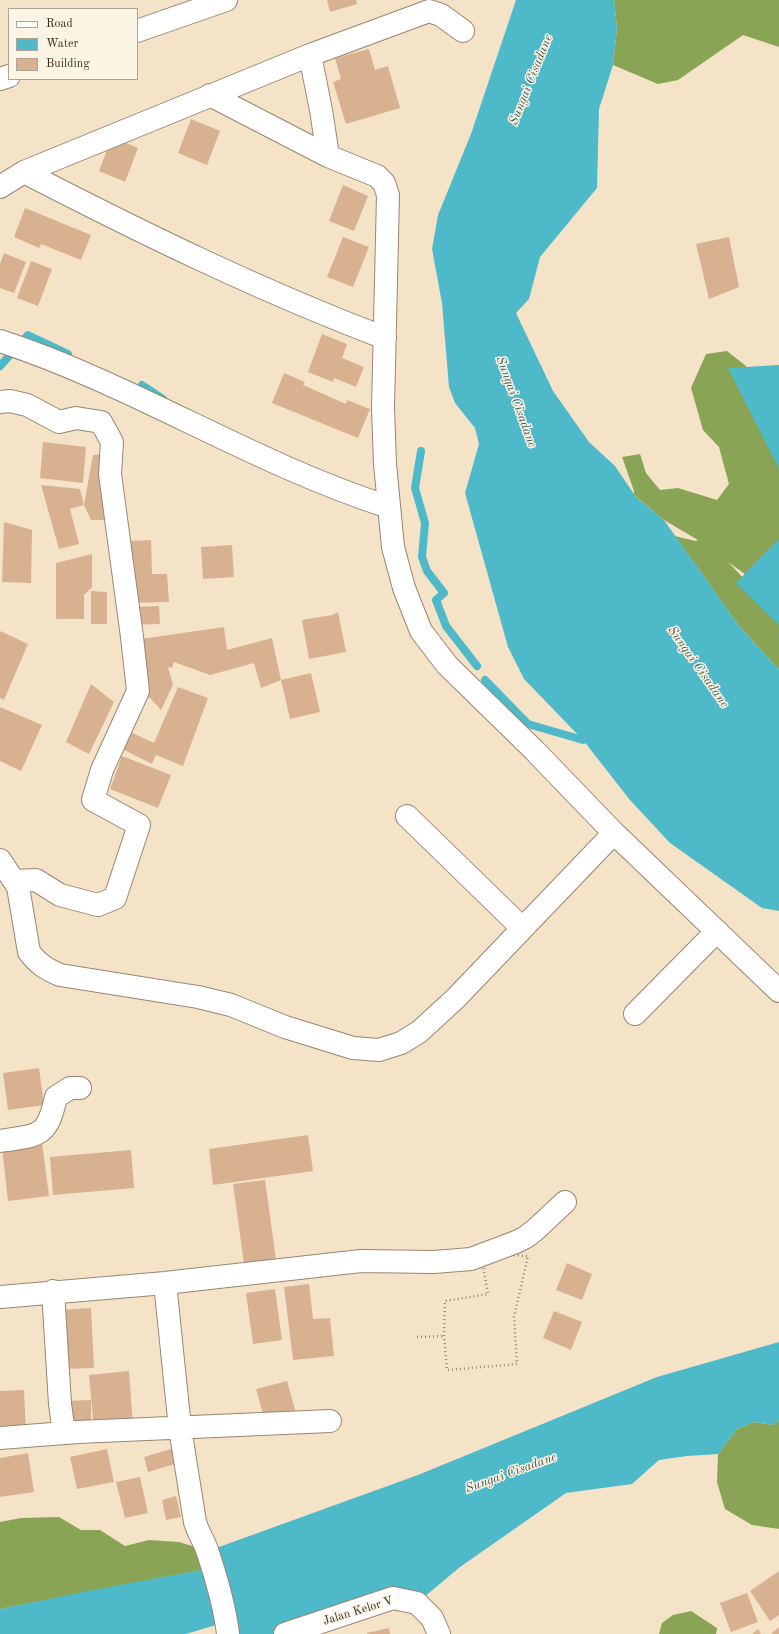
<!DOCTYPE html>
<style>
body{margin:0}
#map{position:relative;width:779px;height:1634px;overflow:hidden;background:#f5e3c8;font-family:"Old Standard TT",serif}
canvas{display:block}
.legend{position:absolute;left:8px;top:8px;width:130px;height:72px;box-sizing:border-box;background:#fcf5e5;border:1px solid #afa495;margin:0;padding:5px 7px;list-style:none;font-size:12px;color:#3b2a1e}
.legend li{display:flex;align-items:center;gap:8px;height:20px}
.legend b{width:20px;border:1px solid #afa495}
</style>
<div id="map">
<canvas width="779" height="1634"></canvas>
<ul class="legend">
<li><b style="height:5px;background:#fff"></b>Road</li>
<li><b style="height:11px;background:#4db9c9"></b>Water</li>
<li><b style="height:11px;background:#d8b191"></b>Building</li>
</ul>
</div>
<script>
const g = document.querySelector('canvas').getContext('2d');
g.lineJoin = 'round';
function fill(path, color) {
  g.fillStyle = color;
  g.fill(path, 'evenodd');
}
function stroke(path, color, width, dash) {
  g.strokeStyle = color;
  g.lineWidth = width;
  g.lineCap = dash ? 'butt' : 'round';
  g.setLineDash(dash || []);
  g.stroke(path);
}
function drawText(font, color, halo, rows, align = 'center') {
  g.font = font + ' "Old Standard TT",serif';
  g.lineWidth = 3;
  g.setLineDash([]);
  g.textBaseline = 'middle';
  g.strokeStyle = halo;
  g.fillStyle = color;
  for (const [text, x, y, turn = 0] of rows) {
    g.save();
    g.translate(x, y);
    g.rotate((+turn || 0) * Math.PI / 180);
    g.textAlign = isNaN(turn) ? turn : align;
    if (halo) g.strokeText(text, 0, 0);
    g.fillText(text, 0, 0);
    g.restore();
  }
}
fill(new Path2D(`
 M 614,0 L 779,0 L 779,47 L 743,35 L 678,80 L 658,84 L 613,65 L 617,28 Z
 M 727,351 L 746,366 L 748,386 L 779,432 L 779,589 L 756,582 L 728,562 L 754,589 L 779,603 L 779,670 L 739,626 L 675,536 L 695,541 L 698,540 L 664,520 L 634,495 L 634,491 L 622,457 L 640,454 L 646,473 L 660,490 L 678,488 L 717,500 L 729,484 L 719,447 L 703,430 L 691,388 L 706,354 Z
 M 779,1420 L 779,1529 L 752,1525 L 725,1509 L 717,1482 L 718,1454 L 737,1429 L 754,1422 L 773,1425 Z
 M 59,1517 L 81,1530 L 100,1530 L 125,1546 L 149,1540 L 179,1542 L 208,1551 L 212,1568 L 0,1609 L 0,1522 L 21,1518 Z
 M 691,1611 L 717,1628 L 716,1634 L 659,1634 L 662,1623 L 673,1615 Z`), '#8aa456');
fill(new Path2D(`
 M 516,0 L 614,0 L 617,28 L 613,65 L 599,109 L 597,188 L 540,257 L 529,299 L 516,313 L 553,391 L 589,442 L 615,466 L 636,497 L 664,520 L 739,626 L 779,670 L 779,911 L 762,908 L 670,843 L 630,800 L 583,740 L 524,679 L 508,647 L 465,493 L 479,444 L 475,428 L 455,403 L 449,387 L 442,303 L 432,249 L 438,215 L 471,134 Z
 M 779,365 L 779,469 L 728,368 Z
 M 779,539 L 779,625 L 736,583 Z
 M 779,1342 L 779,1420 L 773,1425 L 754,1422 L 737,1429 L 718,1454 L 687,1456 L 659,1460 L 632,1484 L 566,1493 L 460,1567 L 417,1603 L 285,1634 L 228,1634 L 226,1622 L 186,1634 L 0,1634 L 0,1609 L 93,1590 L 212,1568 L 208,1551 L 418,1475 L 657,1377 Z`), '#4db9c9');
stroke(new Path2D(`
 M 0,366 L 28,335 L 68,354
 M 142,385 L 163,399
 M 421,451 L 415,488 L 425,523 L 422,557 L 427,571 L 444,593 L 436,600 L 446,626 L 477,666
 M 485,680 L 528,724 L 583,740`), '#4db9c9', 8);
fill(new Path2D(`
 M 327,0 L 356,0 L 357,4 L 330,12 Z
 M 369,49 L 375,70 L 388,66 L 400,108 L 346,124 L 333,82 L 341,79 L 335,58 Z
 M 191,119 L 220,131 L 207,165 L 178,153 Z
 M 112,137 L 138,148 L 125,182 L 99,171 Z
 M 343,185 L 368,196 L 354,231 L 329,221 Z
 M 25,208 L 91,235 L 81,260 L 41,244 L 39,248 L 14,237 Z
 M 343,237 L 369,247 L 353,287 L 327,277 Z
 M 729,237 L 739,287 L 709,299 L 696,244 Z
 M 4,253 L 26,262 L 14,293 L 0,288 L 0,264 Z
 M 31,261 L 52,269 L 38,306 L 17,298 Z
 M 322,334 L 347,344 L 342,358 L 364,367 L 356,387 L 334,378 L 333,382 L 308,372 Z
 M 284,373 L 305,382 L 303,385 L 346,404 L 347,400 L 370,409 L 358,438 L 272,403 Z
 M 43,442 L 86,447 L 83,483 L 40,478 Z
 M 108,454 L 109,520 L 91,520 L 84,505 L 93,455 Z
 M 41,485 L 80,489 L 84,505 L 70,509 L 79,544 L 59,549 Z
 M 4,522 L 32,530 L 31,583 L 2,582 Z
 M 151,540 L 152,574 L 167,574 L 169,602 L 132,603 L 130,541 Z
 M 232,545 L 234,577 L 203,579 L 201,547 Z
 M 92,554 L 92,587 L 84,595 L 84,619 L 56,619 L 56,563 Z
 M 91,591 L 107,592 L 107,624 L 91,624 Z
 M 159,606 L 160,624 L 132,625 L 131,607 Z
 M 338,612 L 346,652 L 309,659 L 302,620 L 332,615 Z
 M 224,627 L 227,650 L 272,638 L 281,680 L 311,673 L 320,712 L 290,719 L 281,680 L 261,688 L 254,663 L 210,675 L 174,662 L 172,668 L 168,667 L 173,685 L 161,710 L 141,688 L 134,640 Z
 M 0,631 L 28,644 L 4,700 L 0,698 Z
 M 91,684 L 114,702 L 89,754 L 66,742 Z
 M 178,687 L 208,698 L 183,766 L 156,755 L 152,764 L 118,747 L 126,730 L 154,743 Z
 M 0,707 L 42,725 L 21,771 L 0,761 Z
 M 122,756 L 171,775 L 158,808 L 110,789 Z
 M 39,1068 L 44,1105 L 8,1110 L 3,1073 Z
 M 308,1135 L 313,1171 L 213,1185 L 209,1149 Z
 M 42,1142 L 49,1196 L 8,1201 L 2,1147 Z
 M 131,1150 L 134,1188 L 53,1195 L 50,1157 Z
 M 265,1180 L 277,1267 L 245,1271 L 233,1184 Z
 M 567,1263 L 592,1274 L 582,1300 L 556,1290 Z
 M 309,1284 L 313,1319 L 330,1318 L 334,1356 L 293,1360 L 284,1287 Z
 M 275,1289 L 282,1340 L 253,1344 L 246,1293 Z
 M 91,1308 L 94,1368 L 62,1369 L 59,1310 Z
 M 554,1311 L 582,1322 L 571,1350 L 543,1338 Z
 M 129,1371 L 133,1425 L 94,1429 L 89,1375 Z
 M 287,1381 L 296,1413 L 265,1421 L 256,1389 Z
 M 24,1390 L 26,1434 L 0,1435 L 0,1391 Z
 M 91,1400 L 91,1425 L 64,1426 L 63,1401 Z
 M 107,1449 L 114,1482 L 77,1489 L 70,1457 Z
 M 171,1449 L 175,1464 L 148,1472 L 144,1457 Z
 M 28,1453 L 34,1492 L 0,1497 L 0,1458 Z
 M 140,1477 L 148,1513 L 125,1518 L 116,1482 Z
 M 176,1496 L 181,1517 L 166,1520 L 162,1500 Z
 M 779,1571 L 779,1615 L 770,1621 L 750,1591 Z
 M 747,1593 L 758,1622 L 731,1632 L 720,1603 Z
 M 779,1627 L 779,1634 L 771,1634 Z
 M 389,1628 L 390,1634 L 367,1634 L 367,1633 Z
 M 758,1629 L 761,1634 L 752,1634 Z`), '#d8b191');
const street = new Path2D(`
 M 137,31 L 226,0
 M 310,55 L 321,110 L 328,156
 M 0,79 L 9,76
 M 210,95 L 328,156 L 377,176 L 384,183 L 388,195 L 383,408 L 385,464 L 393,547 L 404,588 L 421,631 L 447,665 L 534,750 L 614,833 L 779,991
 M 24,172 C 142,233 261,291 385,338
 M 0,187 L 24,172 L 310,55 L 429,11 L 441,15 L 463,31
 M 0,341 C 134,385 254,464 389,507
 M 0,402 L 10,401 L 27,405 L 59,422 L 76,418 L 101,422 L 112,442 L 110,474 L 132,637 L 138,691 L 102,770 L 93,800 L 139,825 L 115,898 L 98,905 L 60,895 L 36,880 L 15,881
 M 407,816 L 522,928
 M 0,860 L 18,887 L 29,952 C 38,964 46,969 60,975 L 198,997 L 231,1005 L 285,1027 L 353,1048 L 379,1050 L 401,1043 L 419,1032 L 455,999 L 614,833
 M 635,1014 L 717,931
 M 0,1141 C 39,1135 47,1138 56,1097 L 70,1088 L 80,1088
 M 165,1283 L 180,1428 L 195,1522 C 198,1533 205,1542 208,1553 C 216,1577 225,1609 228,1634
 M 53,1291 L 60,1404 L 64,1433
 M 0,1297 L 165,1283 L 361,1261 L 434,1262 L 471,1259 L 516,1242 L 526,1237 L 535,1230 L 565,1202
 M 0,1438 L 78,1432 L 330,1421
 M 285,1634 L 393,1598 L 417,1603 L 432,1618 L 439,1634`);
stroke(street, '#988673', 24);
stroke(new Path2D(`
 M 494,1254 L 528,1256 L 514,1317 L 517,1364 L 447,1370 L 444,1336 L 445,1301 L 488,1294 L 482,1260 L 488,1258 Z
 M 417,1337 L 444,1336`), '#988673', 2.5, [1, 3]);
stroke(street, '#fff', 22);
drawText('12px', '#3b2a1e', '#fcf5e5', [
 ["Jalan Kelor V",358,1611,-17]
]);
drawText('italic 13px', '#415c5a', '#fcf5e5', [
 ["Sungai Cisadane",531,80,-68],
 ["Sungai Cisadane",516,402,70],
 ["Sungai Cisadane",698,667,55],
 ["Sungai Cisadane",511,1473,-20]
]);
</script>
